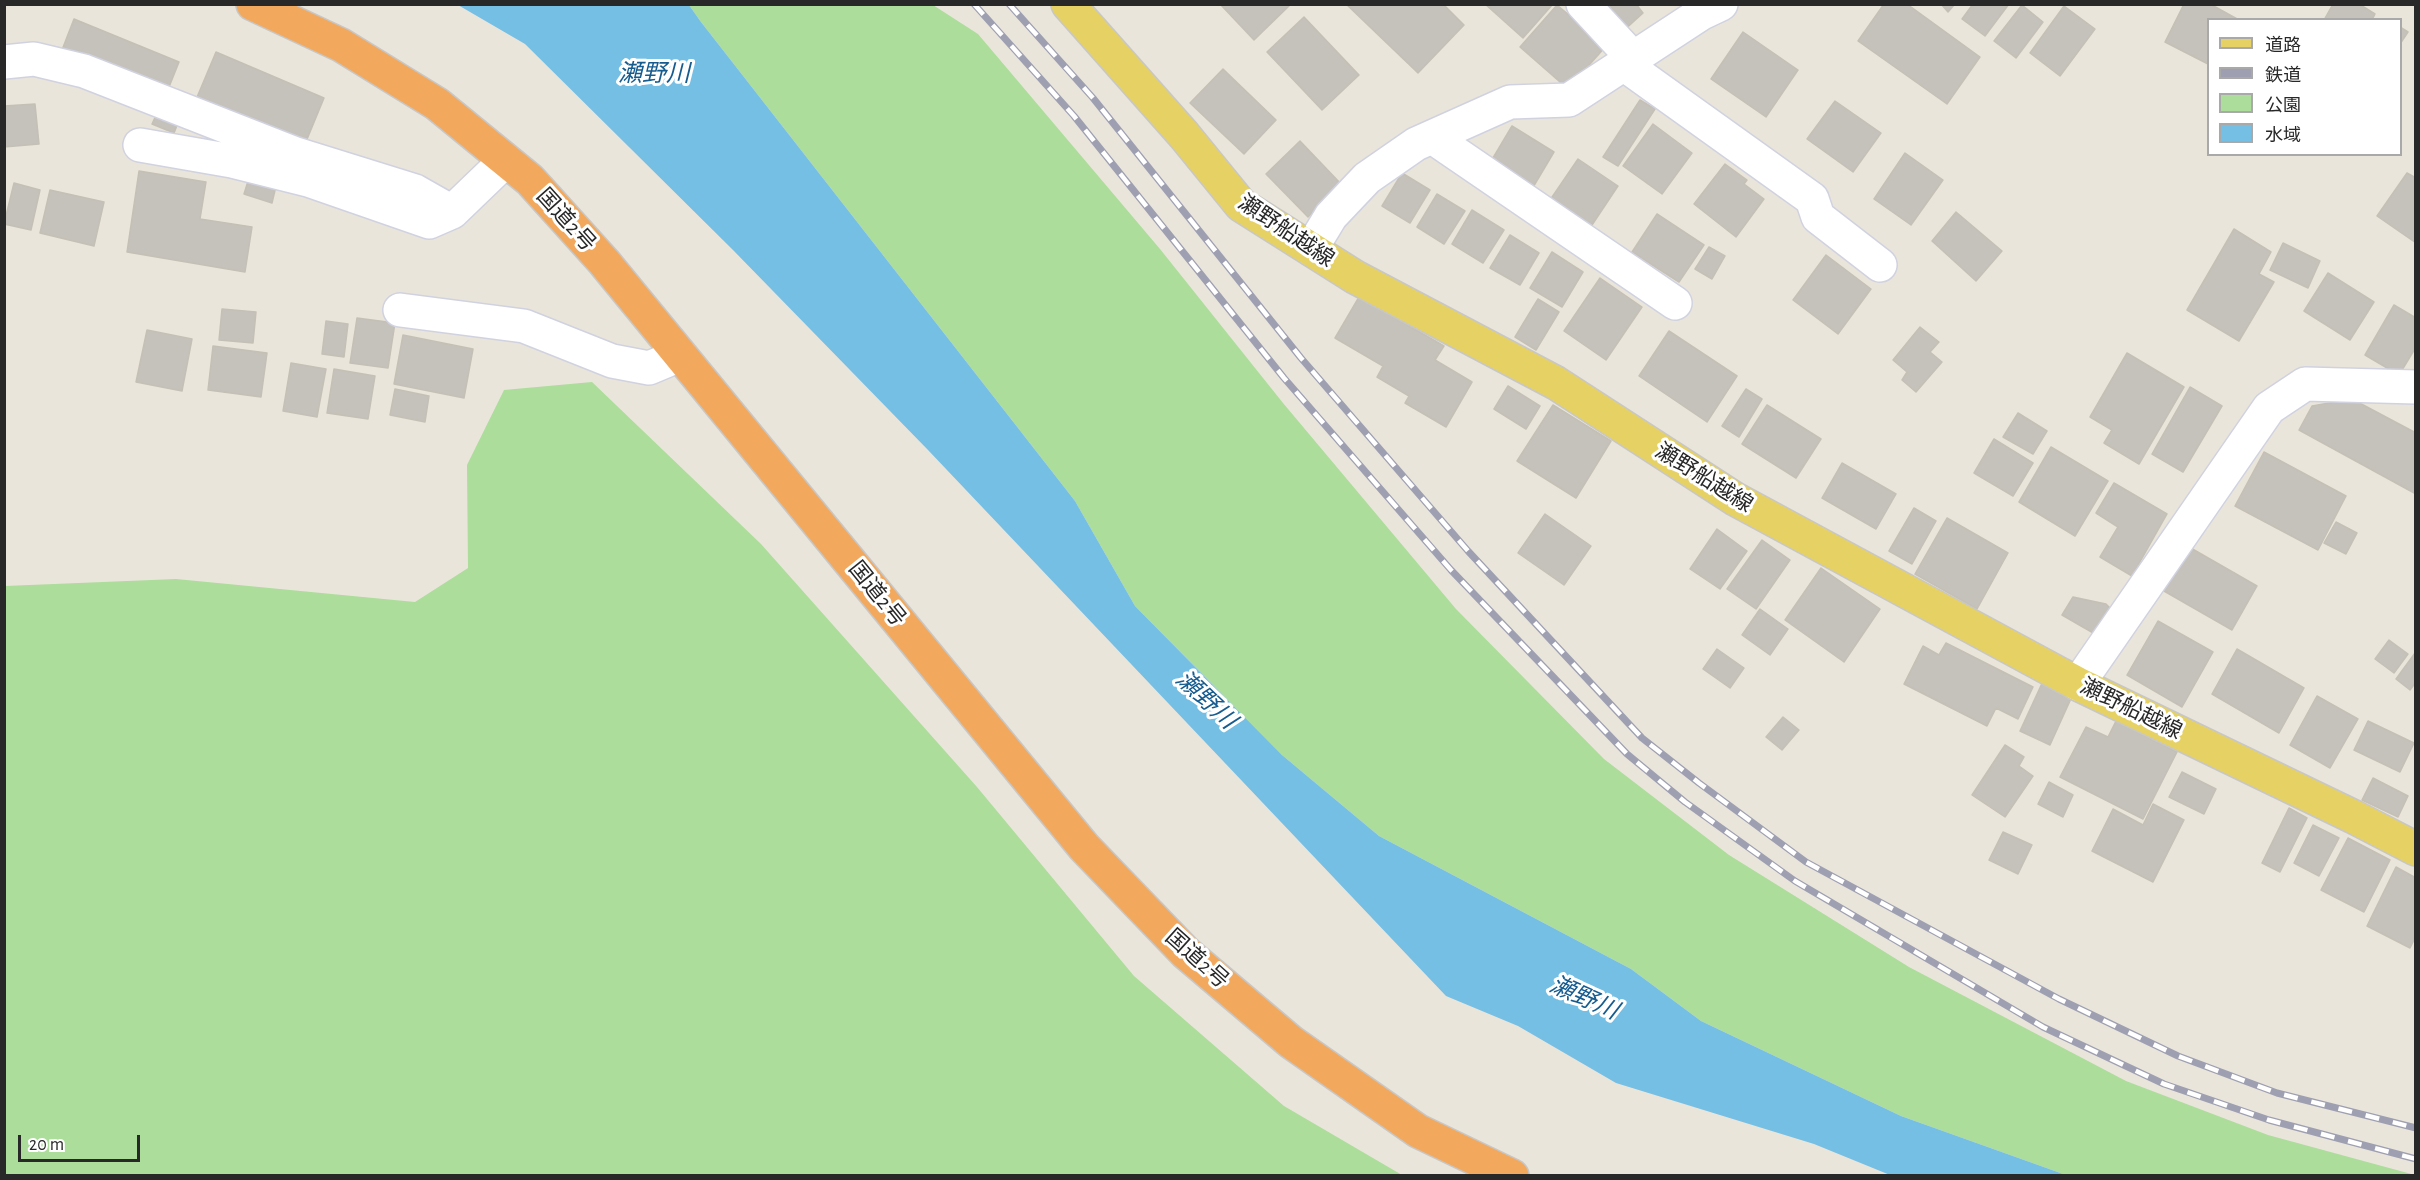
<!DOCTYPE html>
<meta charset="utf-8">
<style>
body{margin:0}
#map{position:relative;width:2420px;height:1180px;overflow:hidden;background:#eae5db;font-family:"Alegreya Sans","Noto Sans JP",sans-serif}
canvas{display:block}
.frame{position:absolute;inset:0;border:6px solid #282828;pointer-events:none}
.legend{position:absolute;left:2207px;top:18px;width:195px;height:138px;box-sizing:border-box;background:#fff;border:2px solid #a9a9a9;margin:0;padding:8px 10px;list-style:none;font-size:18px;color:#282828}
.legend li{display:flex;align-items:center;gap:12px;height:30px}
.legend b{width:30px;border:2px solid #a9a9a9}
.scale{position:absolute;left:18px;top:1135px;width:122px;height:27px;box-sizing:border-box;border:3px solid #282828;border-top:0;padding-left:8px;font-size:18px;line-height:21px;white-space:nowrap;color:#282828;-webkit-text-stroke:4px #fff;paint-order:stroke}
</style>
<div id="map">
<canvas width="2420" height="1180"></canvas>
<div class="frame"></div>
<ul class="legend">
<li><b style="height:8px;background:#e6d164"></b>道路</li>
<li><b style="height:8px;background:#9ea0b2"></b>鉄道</li>
<li><b style="height:16px;background:#acdd9b"></b>公園</li>
<li><b style="height:16px;background:#75bfe5"></b>水域</li>
</ul>
<div class="scale">20 m</div>
</div>
<script>
const g = document.querySelector('canvas').getContext('2d');
g.lineJoin = 'round';
function fill(path, color) {
  g.fillStyle = color;
  g.fill(path, 'evenodd');
}
function stroke(path, color, width, dash) {
  g.strokeStyle = color;
  g.lineWidth = width;
  g.lineCap = dash ? 'butt' : 'round';
  g.setLineDash(dash || []);
  g.stroke(path);
}
function drawText(font, color, halo, rows, align = 'center') {
  g.font = font + ' "Alegreya Sans","Noto Sans JP",sans-serif';
  g.lineWidth = 6;
  g.setLineDash([]);
  g.textBaseline = 'middle';
  g.strokeStyle = halo;
  g.fillStyle = color;
  for (const [text, x, y, turn = 0] of rows) {
    g.save();
    g.translate(x, y);
    g.rotate((+turn || 0) * Math.PI / 180);
    g.textAlign = isNaN(turn) ? turn : align;
    if (halo) g.strokeText(text, 0, 0);
    g.fillText(text, 0, 0);
    g.restore();
  }
}
fill(new Path2D(`
 M 689,5 L 933,5 L 978,34 L 1160,249 L 1283,403 L 1456,609 L 1604,759 L 1729,855 L 1909,967 L 2126,1081 L 2268,1135 L 2415,1175 L 2066,1175 L 1901,1116 L 1701,1021 L 1631,969 L 1379,836 L 1282,755 L 1135,606 L 1075,501 L 701,22 Z
 M 592,382 L 761,544 L 977,787 L 1134,976 L 1284,1106 L 1402,1175 L 5,1175 L 5,586 L 176,579 L 415,602 L 468,568 L 467,465 L 504,390 Z`), '#acdd9b');
fill(new Path2D(`
 M 458,5 L 689,5 L 701,22 L 1075,501 L 1135,606 L 1282,755 L 1379,836 L 1631,969 L 1701,1021 L 1901,1116 L 2066,1175 L 1890,1175 L 1814,1144 L 1616,1083 L 1518,1026 L 1446,996 L 928,450 L 733,250 L 525,44 Z`), '#75bfe5');
const building = new Path2D(`
 M 1220,4 L 1290,4 L 1290,5 L 1254,40 Z
 M 1346,4 L 1443,4 L 1464,25 L 1418,73 Z
 M 1485,4 L 1553,4 L 1523,38 Z
 M 1596,4 L 1636,4 L 1643,13 L 1621,33 Z
 M 1884,4 L 1907,4 L 1980,57 L 1947,104 L 1858,41 Z
 M 1941,4 L 1955,4 L 1948,12 Z
 M 1973,4 L 2009,4 L 1985,36 L 1962,19 Z
 M 2184,4 L 2210,4 L 2239,20 L 2208,20 L 2208,64 L 2165,42 Z
 M 2333,4 L 2359,4 L 2375,14 L 2372,20 L 2324,20 Z
 M 1557,5 L 1606,46 L 1568,89 L 1520,47 Z
 M 2022,5 L 2043,22 L 2016,58 L 1994,41 Z
 M 2064,6 L 2095,29 L 2060,76 L 2030,53 Z
 M 1304,17 L 1359,75 L 1322,110 L 1267,52 Z
 M 74,19 L 179,62 L 167,92 L 62,50 Z
 M 2400,27 L 2408,32 L 2400,44 Z
 M 1743,32 L 1798,70 L 1766,117 L 1711,79 Z
 M 216,52 L 324,98 L 303,149 L 195,102 Z
 M 1223,69 L 1276,120 L 1244,154 L 1190,103 Z
 M 1640,100 L 1655,109 L 1618,166 L 1603,157 Z
 M 1835,101 L 1881,133 L 1853,172 L 1807,139 Z
 M 35,104 L 39,144 L 4,147 L 4,106 Z
 M 159,109 L 180,118 L 174,133 L 152,124 Z
 M 1653,124 L 1692,153 L 1662,194 L 1623,166 Z
 M 1512,126 L 1554,152 L 1529,194 L 1487,168 Z
 M 1300,141 L 1342,185 L 1308,217 L 1266,174 Z
 M 1905,153 L 1943,180 L 1911,225 L 1874,199 Z
 M 1578,159 L 1618,186 L 1588,231 L 1548,203 Z
 M 1725,164 L 1747,180 L 1744,184 L 1764,199 L 1736,237 L 1694,204 Z
 M 139,171 L 206,182 L 200,219 L 252,227 L 245,272 L 127,252 Z
 M 1402,173 L 1430,190 L 1410,223 L 1382,206 Z
 M 2407,173 L 2416,178 L 2416,243 L 2377,216 Z
 M 249,178 L 276,186 L 272,203 L 244,194 Z
 M 14,183 L 40,190 L 31,230 L 4,224 Z
 M 50,190 L 104,202 L 94,246 L 40,233 Z
 M 1437,194 L 1465,211 L 1444,244 L 1417,227 Z
 M 1472,210 L 1504,230 L 1483,263 L 1452,244 Z
 M 1956,212 L 2002,251 L 1976,281 L 1932,241 Z
 M 1657,214 L 1704,245 L 1679,282 L 1632,252 Z
 M 2234,229 L 2271,252 L 2259,274 L 2274,282 L 2239,341 L 2187,310 Z
 M 1510,235 L 1539,253 L 1520,285 L 1490,268 Z
 M 2283,243 L 2320,261 L 2308,288 L 2270,270 Z
 M 1709,247 L 1725,256 L 1712,279 L 1695,269 Z
 M 1552,252 L 1583,272 L 1562,307 L 1530,288 Z
 M 1826,255 L 1871,289 L 1838,334 L 1793,300 Z
 M 2328,273 L 2374,302 L 2350,340 L 2304,311 Z
 M 1600,278 L 1642,307 L 1606,360 L 1564,331 Z
 M 1359,297 L 1444,346 L 1435,360 L 1472,382 L 1446,427 L 1405,403 L 1409,396 L 1377,377 L 1383,366 L 1335,338 Z
 M 1538,299 L 1559,312 L 1536,350 L 1515,337 Z
 M 2394,305 L 2416,318 L 2416,347 L 2399,375 L 2365,355 Z
 M 222,309 L 256,312 L 253,343 L 219,340 Z
 M 357,318 L 395,323 L 388,368 L 350,363 Z
 M 326,321 L 348,324 L 344,357 L 322,354 Z
 M 1920,327 L 1939,342 L 1930,352 L 1942,362 L 1916,392 L 1902,380 L 1907,372 L 1893,360 Z
 M 147,330 L 192,339 L 182,391 L 136,382 Z
 M 1669,331 L 1737,376 L 1707,422 L 1639,376 Z
 M 403,335 L 473,349 L 464,398 L 394,384 Z
 M 213,346 L 267,353 L 261,397 L 208,390 Z
 M 2127,353 L 2184,387 L 2139,464 L 2104,443 L 2112,430 L 2090,417 Z
 M 291,363 L 326,369 L 317,417 L 283,411 Z
 M 334,369 L 375,376 L 368,419 L 327,413 Z
 M 1508,386 L 1540,406 L 1526,429 L 1494,409 Z
 M 2190,387 L 2222,406 L 2183,472 L 2152,454 Z
 M 395,389 L 429,396 L 425,422 L 390,415 Z
 M 1746,389 L 1762,399 L 1739,437 L 1722,426 Z
 M 2352,399 L 2416,433 L 2416,494 L 2299,430 L 2312,406 Z
 M 1553,405 L 1611,441 L 1576,498 L 1517,461 Z
 M 1767,405 L 1821,439 L 1796,478 L 1742,444 Z
 M 2018,413 L 2047,431 L 2033,454 L 2003,437 Z
 M 1994,439 L 2033,463 L 2013,496 L 1974,473 Z
 M 2051,447 L 2108,481 L 2075,536 L 2019,502 Z
 M 2264,452 L 2346,496 L 2318,550 L 2235,506 Z
 M 1842,463 L 1896,494 L 1876,529 L 1822,498 Z
 M 2114,483 L 2167,514 L 2132,576 L 2100,557 L 2118,527 L 2096,513 Z
 M 1914,508 L 1936,521 L 1912,564 L 1889,551 Z
 M 1545,514 L 1591,546 L 1564,585 L 1518,553 Z
 M 1947,518 L 2008,553 L 1977,609 L 1915,574 Z
 M 2336,522 L 2357,533 L 2346,554 L 2324,543 Z
 M 1717,529 L 1747,551 L 1720,589 L 1690,569 Z
 M 1762,540 L 1790,560 L 1756,609 L 1727,589 Z
 M 2189,547 L 2257,586 L 2232,630 L 2164,591 Z
 M 1821,568 L 1880,609 L 1844,662 L 1785,620 Z
 M 2073,597 L 2106,604 L 2110,608 L 2095,634 L 2062,615 Z
 M 1760,609 L 1788,629 L 1770,655 L 1742,635 Z
 M 2158,621 L 2213,652 L 2182,707 L 2127,675 Z
 M 2389,640 L 2408,654 L 2394,673 L 2375,659 Z
 M 1946,643 L 2033,687 L 2018,719 L 1996,708 L 1987,726 L 1904,684 L 1923,646 L 1939,655 Z
 M 1717,649 L 1744,668 L 1730,688 L 1703,669 Z
 M 2237,649 L 2304,688 L 2279,733 L 2212,694 Z
 M 2415,653 L 2416,682 L 2410,690 L 2396,679 Z
 M 2044,679 L 2074,692 L 2050,745 L 2020,731 Z
 M 2317,696 L 2358,719 L 2330,768 L 2290,745 Z
 M 1783,717 L 1799,730 L 1782,750 L 1766,737 Z
 M 2116,721 L 2177,752 L 2143,819 L 2060,777 L 2086,727 L 2108,737 Z
 M 2368,721 L 2414,743 L 2400,772 L 2354,750 Z
 M 2005,745 L 2024,757 L 2019,766 L 2033,776 L 2005,817 L 1972,795 Z
 M 2182,772 L 2216,789 L 2204,814 L 2169,797 Z
 M 2373,778 L 2408,796 L 2398,817 L 2362,800 Z
 M 2049,782 L 2073,795 L 2063,817 L 2038,804 Z
 M 2153,804 L 2184,820 L 2153,882 L 2092,851 L 2113,809 L 2143,825 Z
 M 2289,808 L 2307,818 L 2280,872 L 2262,863 Z
 M 2313,825 L 2339,838 L 2319,876 L 2294,863 Z
 M 2003,832 L 2032,845 L 2018,874 L 1989,860 Z
 M 2348,838 L 2390,860 L 2364,912 L 2321,890 Z
 M 2396,867 L 2416,878 L 2416,936 L 2410,948 L 2367,926 Z`);
fill(building, '#c5c1bb');
stroke(building, '#c5c0b5', 1.5);
const minor = new Path2D(`
 M 1583,4 L 1634,59
 M 4,62 L 34,59 L 84,71 L 296,154 L 415,191 L 452,212
 M 1625,65 L 1812,199 L 1818,217 L 1880,265
 M 1432,137 L 1675,303
 M 140,145 L 232,161 L 308,180 L 429,222 L 452,212 L 505,161
 M 1311,249 L 1331,216 L 1367,178 L 1416,144 L 1510,102 L 1569,100 L 1702,13 L 1721,4
 M 400,310 L 524,326 L 612,361 L 649,368 L 680,355
 M 2078,684 L 2269,408 L 2305,384 L 2416,387`);
const major = new Path2D(`
 M 1068,4 L 1184,135 L 1241,205 L 1355,277 L 1556,383 L 1735,499 L 2078,684 L 2354,817 L 2416,849`);
const highway = new Path2D(`
 M 253,4 L 341,45 L 437,104 L 530,180 L 604,262 L 1084,847 L 1186,953 L 1291,1042 L 1418,1131 L 1512,1176`);
stroke(minor, '#d0d2e0', 36);
stroke(major, '#c7c7c7', 36);
stroke(highway, '#c7c7c7', 36);
stroke(minor, '#fff', 33);
stroke(major, '#e6d164', 33);
stroke(highway, '#f2a95e', 33);
const rail = new Path2D(`
 M 974,4 L 1074,116 L 1284,378 L 1451,570 L 1627,754 L 1685,802 L 1795,881 L 2043,1027 L 2164,1084 L 2269,1120 L 2416,1159
 M 1009,4 L 1093,98 L 1301,358 L 1468,551 L 1642,738 L 1699,783 L 1806,862 L 2059,999 L 2178,1056 L 2277,1093 L 2416,1128`);
stroke(rail, '#9ea0b2', 7);
stroke(rail, '#fff', 4.5, [14]);
drawText('22px', '#282828', '#fff', [
 ["国道2号",566,220,48],
 ["瀬野船越線",1286,231,34],
 ["瀬野船越線",1704,478,32],
 ["国道2号",877,594,51],
 ["瀬野船越線",2131,709,26],
 ["国道2号",1197,959,42]
]);
drawText('italic 24px', '#175c8e', '#fff', [
 ["瀬野川",654,74],
 ["瀬野川",1206,700,43],
 ["瀬野川",1584,998,24]
]);
</script>
